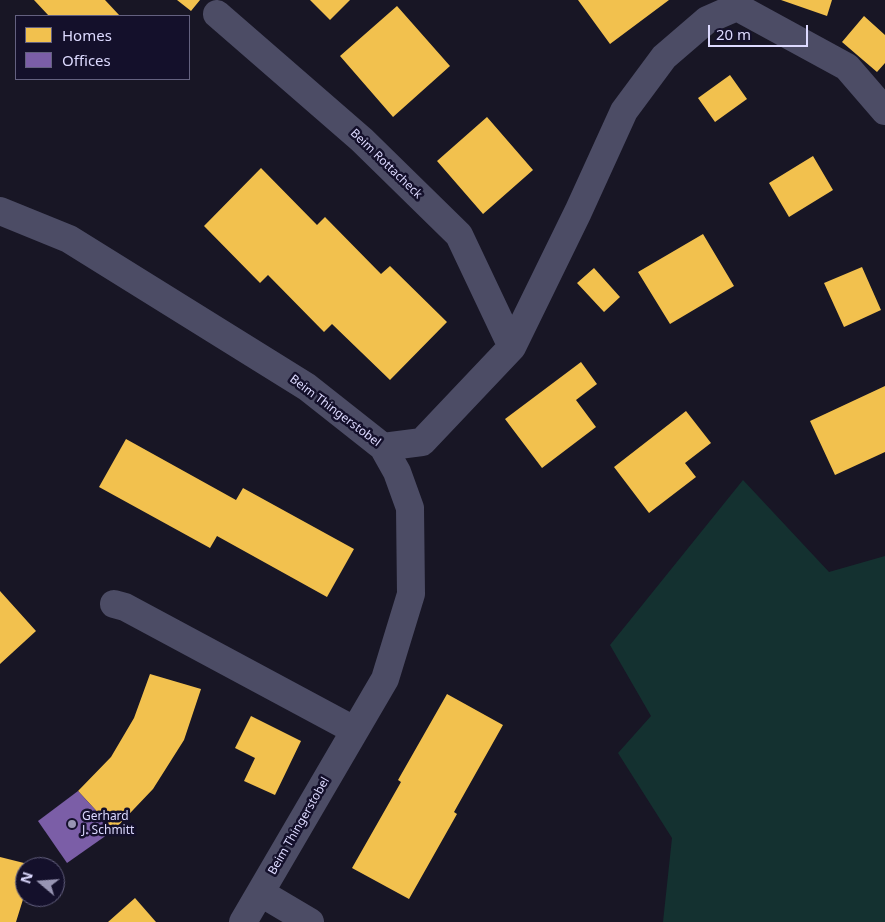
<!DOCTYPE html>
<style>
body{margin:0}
#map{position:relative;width:885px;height:922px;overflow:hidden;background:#181625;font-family:"Noto Sans",sans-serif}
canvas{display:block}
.legend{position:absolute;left:15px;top:15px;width:175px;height:65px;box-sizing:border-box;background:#14102b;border:1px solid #646180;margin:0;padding:6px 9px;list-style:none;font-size:15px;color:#dddaff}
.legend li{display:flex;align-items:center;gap:10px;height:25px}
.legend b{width:25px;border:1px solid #646180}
.north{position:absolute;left:15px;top:857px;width:50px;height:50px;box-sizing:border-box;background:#14102b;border:1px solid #646180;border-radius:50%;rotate:288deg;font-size:14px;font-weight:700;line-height:20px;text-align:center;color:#dddaff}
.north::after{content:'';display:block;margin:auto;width:18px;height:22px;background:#9895b3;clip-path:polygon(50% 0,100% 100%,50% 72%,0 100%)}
.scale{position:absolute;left:708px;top:25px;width:100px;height:22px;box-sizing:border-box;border:2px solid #dddaff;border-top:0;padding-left:6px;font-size:15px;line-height:18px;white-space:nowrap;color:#dddaff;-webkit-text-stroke:4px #14102b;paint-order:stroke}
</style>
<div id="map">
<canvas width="885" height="922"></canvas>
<ul class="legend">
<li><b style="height:14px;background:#f2c14e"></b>Homes</li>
<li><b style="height:14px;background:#7b5ea7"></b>Offices</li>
</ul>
<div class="north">N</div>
<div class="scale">20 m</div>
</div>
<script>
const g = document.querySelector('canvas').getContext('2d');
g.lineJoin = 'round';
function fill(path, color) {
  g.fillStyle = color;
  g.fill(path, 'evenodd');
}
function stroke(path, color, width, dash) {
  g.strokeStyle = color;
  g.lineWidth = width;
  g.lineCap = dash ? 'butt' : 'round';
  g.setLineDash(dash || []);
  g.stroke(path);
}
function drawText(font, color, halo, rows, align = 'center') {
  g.font = font + ' "Noto Sans",sans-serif';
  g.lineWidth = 5;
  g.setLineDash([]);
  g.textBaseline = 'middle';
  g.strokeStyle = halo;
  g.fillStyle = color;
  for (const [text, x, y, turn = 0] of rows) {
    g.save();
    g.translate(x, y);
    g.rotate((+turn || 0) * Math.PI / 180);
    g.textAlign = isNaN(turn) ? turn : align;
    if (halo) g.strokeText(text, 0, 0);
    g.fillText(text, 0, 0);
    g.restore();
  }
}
fill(new Path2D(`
 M 743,480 L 829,572 L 885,556 L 885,922 L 663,922 L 672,838 L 618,753 L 651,716 L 610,645 Z`), '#143130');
fill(new Path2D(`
 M 34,0 L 105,0 L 120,16 L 49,16 Z
 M 177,0 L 200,0 L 191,11 Z
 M 310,0 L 350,0 L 330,20 Z
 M 578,0 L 669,0 L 610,44 Z
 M 781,0 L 832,0 L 827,16 Z
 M 397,6 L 450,66 L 393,117 L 340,56 Z
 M 864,16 L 885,35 L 885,63 L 877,72 L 842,42 Z
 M 730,75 L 747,99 L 715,122 L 698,98 Z
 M 487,117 L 533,170 L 483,214 L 437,161 Z
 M 813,156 L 833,190 L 789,217 L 769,183 Z
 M 261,168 L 317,225 L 325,217 L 381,274 L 390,266 L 447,322 L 390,380 L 332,324 L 324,332 L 268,275 L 260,283 L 204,226 Z
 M 703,234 L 734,286 L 670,324 L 638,272 Z
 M 862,267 L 881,310 L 844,327 L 824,283 Z
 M 594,268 L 620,297 L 604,312 L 577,283 Z
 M 581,362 L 597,384 L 576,400 L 596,427 L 542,468 L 505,419 Z
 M 885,386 L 885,452 L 835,475 L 810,421 Z
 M 686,411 L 711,443 L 685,463 L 696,477 L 649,513 L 614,467 Z
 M 126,439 L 236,500 L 243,488 L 354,549 L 327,597 L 217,536 L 210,548 L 99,487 Z
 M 0,591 L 36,631 L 0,664 Z
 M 150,674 L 201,689 L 184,740 L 153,789 L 114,830 L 78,791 L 111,757 L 134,718 Z
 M 447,694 L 503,725 L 454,812 L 457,814 L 409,899 L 352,868 L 401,782 L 398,780 Z
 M 251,716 L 301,741 L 275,795 L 244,781 L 255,758 L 235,748 Z
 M 0,857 L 32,865 L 25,867 L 25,893 L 16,922 L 0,922 Z
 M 135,898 L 156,922 L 108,922 Z`), '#f2c14e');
fill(new Path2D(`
 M 78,791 L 114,830 L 67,863 L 38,821 Z`), '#7b5ea7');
stroke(new Path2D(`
 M 735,0 L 737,7 L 847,67 L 885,111
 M 217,14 L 362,140 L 459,235 L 512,347
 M 0,211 L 69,239 L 307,387 L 383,447 L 397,472 L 410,508 L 411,594 L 385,679 L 243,922
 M 383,447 L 422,442 L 512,347 L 578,212 L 624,111 L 664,57 L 707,20 L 737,7
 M 114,604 L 125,607 L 354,730
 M 261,893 L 310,922`), '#4c4c65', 28);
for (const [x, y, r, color] of [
 [72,824,5,"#9895b3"]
]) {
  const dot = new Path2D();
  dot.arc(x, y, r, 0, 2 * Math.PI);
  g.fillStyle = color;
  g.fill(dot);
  stroke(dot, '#14102b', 2);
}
drawText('12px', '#dddaff', '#14102b', [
 ["Beim Rottacheck",386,164,44],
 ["Beim Thingerstobel",335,411,37],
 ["Beim Thingerstobel",299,826,-60]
]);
drawText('12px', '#dddaff', '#14102b', [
 ["Gerhard",82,817],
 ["J. Schmitt",82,831]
], 'left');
</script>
